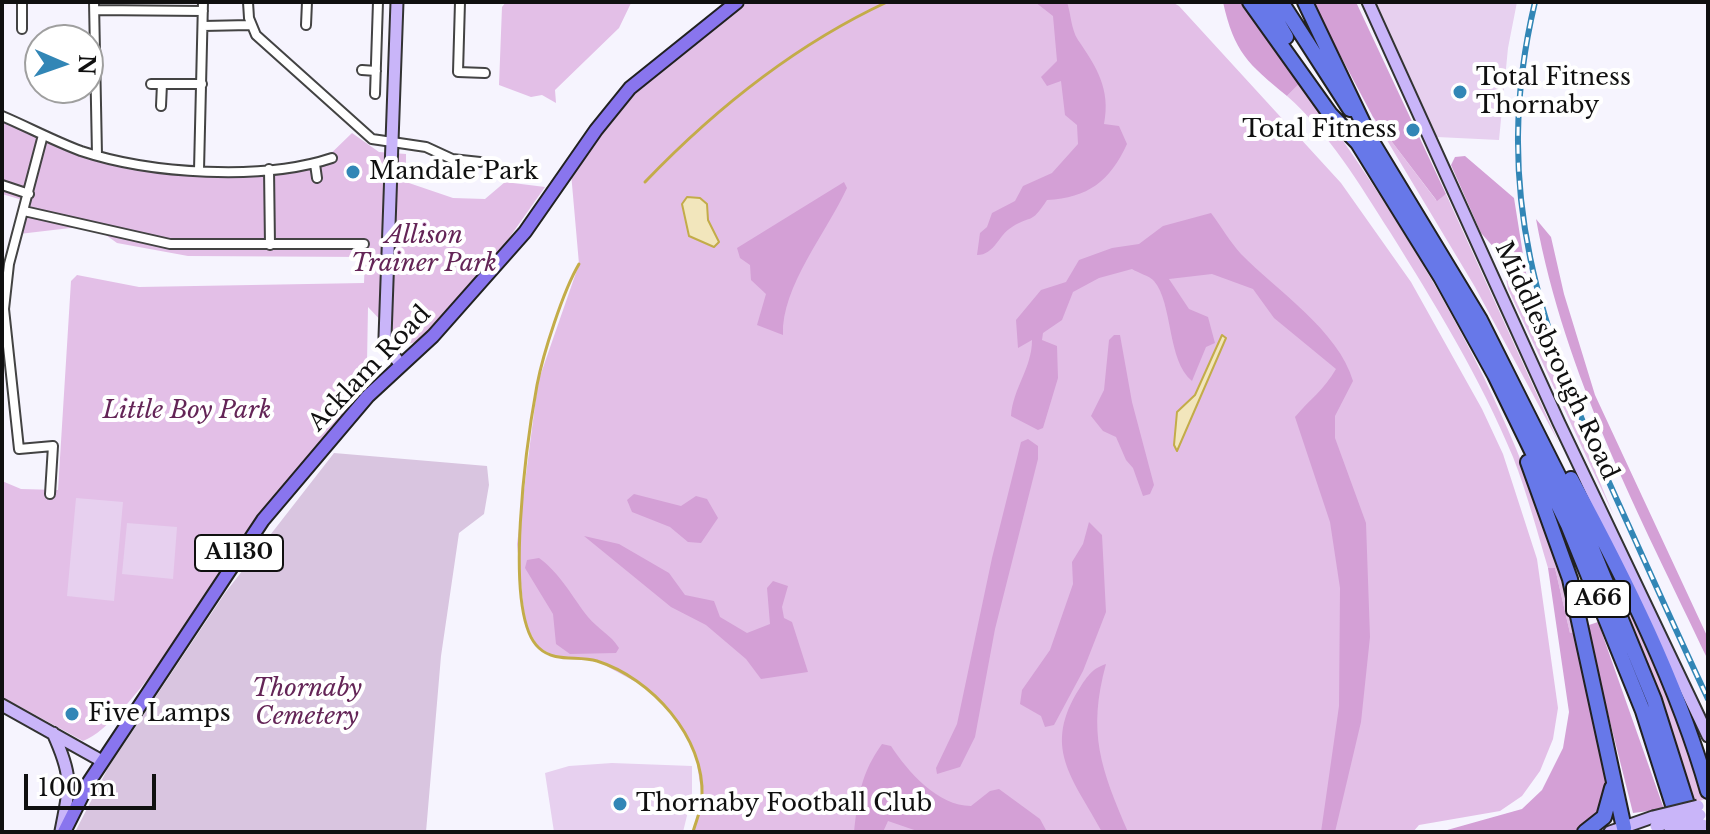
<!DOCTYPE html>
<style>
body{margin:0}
#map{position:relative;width:1710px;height:834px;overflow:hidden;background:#f6f4fe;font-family:"Libre Baskerville",serif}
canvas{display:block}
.frame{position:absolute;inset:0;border:4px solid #101010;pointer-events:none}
.north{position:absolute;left:24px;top:24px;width:80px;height:80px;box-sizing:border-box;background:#fff;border:2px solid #9f9f9f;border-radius:50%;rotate:92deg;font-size:22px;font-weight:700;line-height:32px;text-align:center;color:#101010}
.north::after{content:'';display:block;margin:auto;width:28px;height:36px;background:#3286b6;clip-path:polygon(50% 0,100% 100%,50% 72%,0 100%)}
.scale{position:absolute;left:24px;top:774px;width:132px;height:36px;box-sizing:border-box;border:4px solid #101010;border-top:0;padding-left:10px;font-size:24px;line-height:28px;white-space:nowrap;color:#101010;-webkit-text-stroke:6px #fff;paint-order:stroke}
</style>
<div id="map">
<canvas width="1710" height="834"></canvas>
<div class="frame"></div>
<div class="north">N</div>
<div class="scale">100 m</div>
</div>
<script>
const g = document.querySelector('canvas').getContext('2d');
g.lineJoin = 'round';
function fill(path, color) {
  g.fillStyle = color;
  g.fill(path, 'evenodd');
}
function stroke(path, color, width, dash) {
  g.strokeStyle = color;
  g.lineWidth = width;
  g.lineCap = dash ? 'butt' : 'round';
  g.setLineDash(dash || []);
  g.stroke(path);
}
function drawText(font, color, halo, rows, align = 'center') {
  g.font = font + ' "Libre Baskerville",serif';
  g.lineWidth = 8;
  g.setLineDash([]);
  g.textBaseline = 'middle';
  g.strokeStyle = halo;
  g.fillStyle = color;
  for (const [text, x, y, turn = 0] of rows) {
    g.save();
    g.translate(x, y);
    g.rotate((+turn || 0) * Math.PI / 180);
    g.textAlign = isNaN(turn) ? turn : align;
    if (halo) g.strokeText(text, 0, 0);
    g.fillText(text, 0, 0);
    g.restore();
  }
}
fill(new Path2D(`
 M 506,2 L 630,2 L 631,3 L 619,28 L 555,90 L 556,103 L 542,95 L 531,97 L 499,85 L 502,7 Z
 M 748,2 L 1172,2 L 1179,6 L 1341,183 L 1411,282 L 1482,409 L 1503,454 L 1537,559 L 1558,708 L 1553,739 L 1540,771 L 1522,796 L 1500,811 L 1419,825 L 1413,832 L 693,832 L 702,797 L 695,751 L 672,714 L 647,688 L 597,661 L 554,656 L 538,647 L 525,623 L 517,544 L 538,382 L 579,264 L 571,173 L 635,91 Z
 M 1301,82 C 1423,248 1530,430 1575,632 L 1570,633 L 1555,568 L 1548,568 C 1537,531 1527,493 1513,457 C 1481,379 1435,304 1390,232 C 1360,185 1329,133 1287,96 Z
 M 2,116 L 97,155 L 199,170 L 320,164 L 352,133 L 379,152 L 406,154 L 406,182 L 453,198 L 485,199 L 505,182 L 545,187 L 488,268 L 420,341 L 404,345 L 368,307 L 367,363 L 374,391 C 341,427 305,462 275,500 C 237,547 130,726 83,741 L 17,705 L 2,701 L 2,481 L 21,489 L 58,490 L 71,281 L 77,275 L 139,287 L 364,283 L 365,257 L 188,256 L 117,243 L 103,233 L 79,227 L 19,234 L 26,201 L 2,194 Z
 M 1373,117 L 1436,200 L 1446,194 L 1559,443 L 1475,287 Z
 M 1526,273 L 1559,384 L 1614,516 L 1508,289 L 1506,279 Z
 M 1621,591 L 1681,729 L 1706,799 L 1692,803 L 1618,592 Z`), '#e3bfe7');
fill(new Path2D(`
 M 1035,2 L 1067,2 C 1071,14 1071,29 1078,40 C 1096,66 1111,89 1104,124 L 1119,126 L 1127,144 C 1110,181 1088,198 1047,200 C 1030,226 1032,214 1012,227 C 998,235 995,255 977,255 L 980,233 L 987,227 L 992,213 L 1015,201 L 1023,186 L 1052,173 L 1078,144 L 1077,125 L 1065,115 L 1061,81 L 1047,86 L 1041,77 L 1057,61 L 1053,16 Z
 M 1223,2 L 1245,2 L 1301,82 L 1287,96 C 1248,64 1234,52 1223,2 Z
 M 1312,2 L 1356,2 L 1446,194 L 1437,201 L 1373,117 Z
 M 1465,156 L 1514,198 L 1526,273 L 1506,279 L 1497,251 L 1481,233 L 1451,165 L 1455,157 Z
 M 844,182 L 847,188 C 827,232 781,287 783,335 L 757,325 L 766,294 L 751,280 L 750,265 L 740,258 L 737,248 Z
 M 1211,213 C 1221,226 1230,242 1241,254 C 1276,290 1339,331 1353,381 L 1335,416 L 1335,438 L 1366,523 L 1370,637 L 1361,722 L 1335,832 L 1321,832 L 1339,706 L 1340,588 L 1330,522 L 1295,417 C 1310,399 1324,390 1336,369 L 1274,318 L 1253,289 L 1212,274 L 1169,279 L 1189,309 L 1208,317 L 1215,343 L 1206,347 L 1192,381 C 1167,361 1173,303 1154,281 C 1150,276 1138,273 1132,269 L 1099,278 L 1073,292 L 1062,320 L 1043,333 L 1042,340 L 1057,346 L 1058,378 L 1043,428 L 1038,430 L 1011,416 C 1013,388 1032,368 1032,340 L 1018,348 L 1016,320 L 1041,290 L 1066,282 L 1079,260 L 1112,248 L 1139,244 L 1163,226 Z
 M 1536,219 L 1551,237 L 1564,294 L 1595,395 L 1708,638 L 1708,660 C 1640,516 1565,377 1536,219 Z
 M 1114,335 L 1120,335 L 1132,402 L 1154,485 L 1150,494 L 1143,496 L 1133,468 L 1126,460 L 1116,437 L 1103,431 L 1091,416 L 1104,390 L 1109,340 Z
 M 1028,439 L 1038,446 L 1038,459 L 995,629 L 975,737 L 960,767 L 937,774 L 936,768 L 957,724 L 992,558 L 1021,442 Z
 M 634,494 L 681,506 L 696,496 L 707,499 L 718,518 L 701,543 L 688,542 L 670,527 L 632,512 L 627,500 Z
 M 1089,522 L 1102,535 L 1106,612 L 1083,671 L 1054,725 L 1045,727 L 1041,716 L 1020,704 L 1022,690 L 1050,650 L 1073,584 L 1072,562 L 1083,544 Z
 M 584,536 L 619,544 L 669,573 L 685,595 L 714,601 L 720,617 L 747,633 L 770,624 L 767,588 L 773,581 L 788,586 L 782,607 L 784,618 L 792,622 L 808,672 L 761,679 L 746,659 L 706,625 L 671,607 Z
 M 539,558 C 561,574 572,597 588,617 C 598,629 611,635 619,648 L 616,653 L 570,654 L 556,644 L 553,614 L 525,568 L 527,560 Z
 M 1548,568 L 1555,568 L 1570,633 L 1575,632 L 1607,787 C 1605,808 1596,825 1575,832 L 1440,832 L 1522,809 L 1542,790 L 1563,748 L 1569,712 Z
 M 1598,622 L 1664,809 L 1633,813 L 1586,626 Z
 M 1106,664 C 1087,733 1101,769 1128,832 L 1102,832 C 1075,781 1043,751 1076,694 C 1085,680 1090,669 1106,664 Z
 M 882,744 L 891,746 C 908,772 938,806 971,806 L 990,791 L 999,789 L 1040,819 L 1047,832 L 920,832 L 888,821 L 883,832 L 854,832 C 858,797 861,773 882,744 Z`), '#d4a0d6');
fill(new Path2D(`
 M 334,453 L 487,466 L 489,485 L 484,514 L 459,533 L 441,656 L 426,832 L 75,832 L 108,768 L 225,593 Z`), '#d9c5e0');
fill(new Path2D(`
 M 1376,2 L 1517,2 L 1508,48 L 1499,140 L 1437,137 Z
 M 76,498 L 123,502 L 114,601 L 67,596 Z
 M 127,523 L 177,527 L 173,579 L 122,574 Z
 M 612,763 L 692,766 L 692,795 L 683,832 L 554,832 L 545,773 L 569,766 Z`), '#e7d0ef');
const water = new Path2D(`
 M 687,197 L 700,198 L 707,204 L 708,220 L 719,242 L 714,247 L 689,236 L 682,204 Z
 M 1222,335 L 1226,338 L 1177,451 L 1174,445 L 1177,412 L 1195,395 Z`);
fill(water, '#f2e6bc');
stroke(water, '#c3ac49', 2);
stroke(new Path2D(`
 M 645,182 C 715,109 795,45 887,2
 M 579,264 C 563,291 543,354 537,385 C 528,434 501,614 539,648 C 555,663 578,655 597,661 C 651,678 705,737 702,797 C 702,808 696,821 693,832`), '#c3ac49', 3);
const street = new Path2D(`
 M 22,2 L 22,29
 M 94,2 L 97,155
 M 248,2 L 249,18 L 256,35 L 372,139 L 426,147 L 452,159 L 480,162
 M 460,2 L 458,72 L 485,73
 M 95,10 L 203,11
 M 306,25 L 307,2
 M 203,26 L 250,25
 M 362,70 L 376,71
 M 151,84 L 202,84
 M 375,94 L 378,2
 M 161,106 L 162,84
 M 2,116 C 28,127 54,141 81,151 C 150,174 263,181 332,158
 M 43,135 L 9,264 L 4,309 L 19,449 L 53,446 L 50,494
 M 315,164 L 317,178
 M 269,169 L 270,245
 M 199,170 L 203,2
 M 2,185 L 29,194
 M 24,211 L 170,244 L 364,244`);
const secondary = new Path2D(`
 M 397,2 L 385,337 L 387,347 L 401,365
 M 1368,2 L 1559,423 L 1708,736
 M 2,705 L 102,761
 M 53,733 C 73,777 70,785 61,831
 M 1610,832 L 1653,817`);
const primary = new Path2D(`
 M 64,832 L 89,782 L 263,520 L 368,396 L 433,336 L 525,232 L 596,130 L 630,88 L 737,2`);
const highway = new Path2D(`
 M 1250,2 L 1330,114 L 1358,143 L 1441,277 L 1495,375 L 1568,525 L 1643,711 L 1679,824
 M 1266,2 L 1286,37
 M 1281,2 L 1350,109
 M 1305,2 L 1372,142 L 1480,320 L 1579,517 L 1654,700 L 1692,820
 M 1528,462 L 1570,579 L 1624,828
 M 1571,479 C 1624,577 1678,685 1708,791
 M 1585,832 L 1604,817 L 1612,788`);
stroke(street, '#434343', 12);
stroke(secondary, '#323232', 15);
stroke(primary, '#212121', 16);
stroke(highway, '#212121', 18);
stroke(street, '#fff', 8);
stroke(secondary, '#c9b5f9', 11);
stroke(primary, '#8975ee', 12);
stroke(highway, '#6778e9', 14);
const rail = new Path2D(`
 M 1535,2 C 1490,191 1540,330 1617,500 C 1647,566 1677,633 1708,699`);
stroke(rail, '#3286b6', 6);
stroke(rail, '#fff', 3, [9]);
const secondaryBridge = new Path2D(`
 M 1653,817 L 1698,806
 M 1656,826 L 1700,815
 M 1670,832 L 1703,825`);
stroke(secondaryBridge, '#323232', 15, []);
stroke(secondaryBridge, '#c9b5f9', 11);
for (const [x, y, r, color] of [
 [1460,92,8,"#3286b6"],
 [1413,130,8,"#3286b6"],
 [353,172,8,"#3286b6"],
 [72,714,8,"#3286b6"],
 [620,804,8,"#3286b6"]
]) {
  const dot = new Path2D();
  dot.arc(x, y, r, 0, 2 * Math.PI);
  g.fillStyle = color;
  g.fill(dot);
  stroke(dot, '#fff', 3);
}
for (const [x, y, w] of [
 [239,553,88],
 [1598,599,64]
]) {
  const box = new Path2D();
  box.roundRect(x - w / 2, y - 18, w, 36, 6);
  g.fillStyle = '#fff';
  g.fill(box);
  stroke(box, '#101010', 2);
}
drawText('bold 22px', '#101010', null, [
 ["A1130",239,553],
 ["A66",1598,599]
]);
drawText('24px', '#101010', '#fff', [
 ["Total Fitness",1476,78],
 ["Thornaby",1476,106],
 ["Total Fitness",1397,130,"right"],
 ["Mandale Park",369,172],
 ["Five Lamps",88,714],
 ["Thornaby Football Club",636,804]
], 'left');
drawText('italic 24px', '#642557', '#fff', [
 ["Allison",424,236],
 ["Trainer Park",424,264],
 ["Little Boy Park",187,411],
 ["Thornaby",307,689],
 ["Cemetery",307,717]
]);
drawText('24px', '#101010', '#fff', [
 ["Middlesbrough Road",1556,361,65],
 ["Acklam Road",370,369,-46]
]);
</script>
